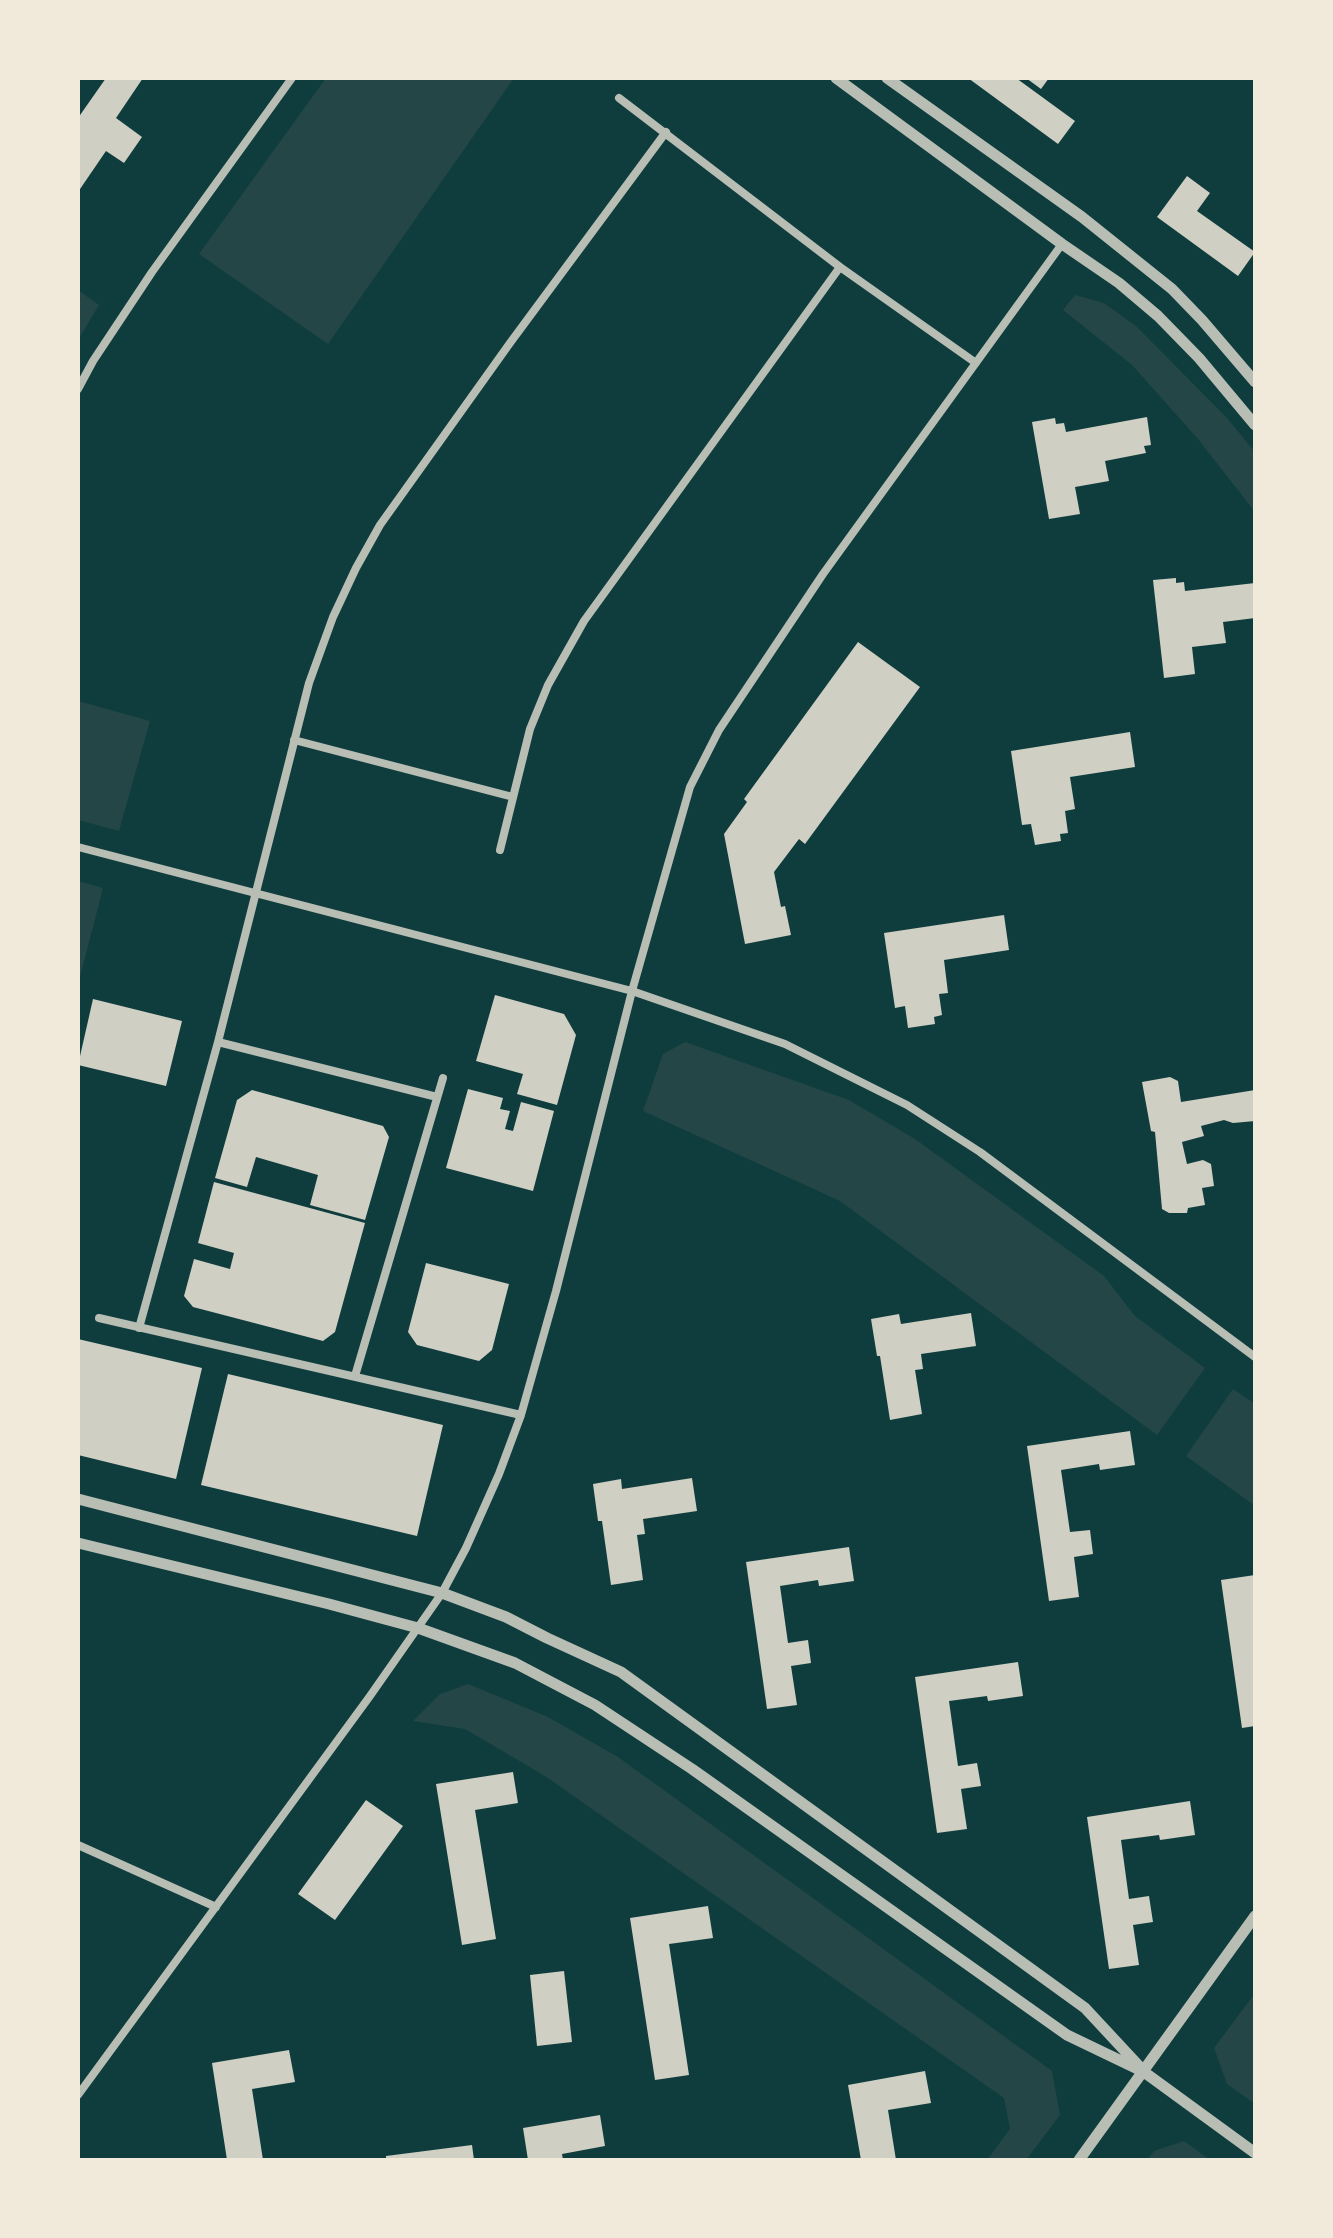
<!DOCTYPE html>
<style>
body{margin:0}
#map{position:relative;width:1333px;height:2238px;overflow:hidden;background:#0f3d3e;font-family:"Varela Round",sans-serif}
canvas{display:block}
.frame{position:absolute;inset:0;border:80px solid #f1e9da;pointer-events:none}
</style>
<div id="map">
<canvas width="1333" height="2238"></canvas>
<div class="frame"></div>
</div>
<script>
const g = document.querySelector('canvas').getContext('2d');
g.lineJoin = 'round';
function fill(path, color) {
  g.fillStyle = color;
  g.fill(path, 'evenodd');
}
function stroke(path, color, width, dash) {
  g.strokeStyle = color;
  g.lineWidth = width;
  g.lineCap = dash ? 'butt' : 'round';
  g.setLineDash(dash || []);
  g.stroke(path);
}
fill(new Path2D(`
 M 326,78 L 514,78 L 328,344 L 199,254 Z
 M 78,290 L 99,305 L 78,340 Z
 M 1075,295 L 1104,303 L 1137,327 L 1227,418 L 1255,452 L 1255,512 L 1198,439 L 1132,365 L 1063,310 Z
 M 78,701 L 150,721 L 119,831 L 78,820 Z
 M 78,881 L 103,888 L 78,985 Z
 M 685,1042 L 849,1100 L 915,1139 L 1104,1276 L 1135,1316 L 1205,1368 L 1157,1435 L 840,1201 L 643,1111 L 663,1054 Z
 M 1233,1389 L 1255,1404 L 1255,1506 L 1186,1456 Z
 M 468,1684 L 548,1717 L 618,1757 L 1052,2071 L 1060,2115 L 1026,2160 L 987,2160 L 1010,2129 L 1004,2098 L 545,1776 L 465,1729 L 413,1721 L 440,1694 Z
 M 1255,1993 L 1255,2104 L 1227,2084 L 1214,2048 Z
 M 1184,2141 L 1210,2160 L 1147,2160 L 1154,2151 Z`), '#244646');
fill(new Path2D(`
 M 106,78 L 143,78 L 116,118 L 142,137 L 124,163 L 106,151 L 78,192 L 78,118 Z
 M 968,78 L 1016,78 L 1075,121 L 1058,144 Z
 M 1026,78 L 1049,78 L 1041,89 Z
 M 1187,176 L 1210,193 L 1197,211 L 1255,252 L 1238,276 L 1157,217 Z
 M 1147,417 L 1151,445 L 1144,446 L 1146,453 L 1105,461 L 1109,481 L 1075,487 L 1080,514 L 1049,519 L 1032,422 L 1055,418 L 1056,424 L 1064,423 L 1066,432 Z
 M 1176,578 L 1176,583 L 1184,582 L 1185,591 L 1255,583 L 1255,618 L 1223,622 L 1226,643 L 1192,647 L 1195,674 L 1164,678 L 1153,580 Z
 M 858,642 L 920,687 L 805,844 L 799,839 L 774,872 L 781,907 L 785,906 L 791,935 L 745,944 L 724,834 L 747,802 L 744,799 Z
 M 1130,732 L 1135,767 L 1070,777 L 1075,809 L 1065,811 L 1068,833 L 1060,834 L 1061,841 L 1035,845 L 1031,824 L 1022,825 L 1011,751 Z
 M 1004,915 L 1009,950 L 944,960 L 948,993 L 939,994 L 942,1015 L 934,1017 L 935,1024 L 908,1028 L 905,1006 L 895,1008 L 884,933 Z
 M 495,995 L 564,1014 L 576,1035 L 557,1105 L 517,1094 L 523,1074 L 476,1061 Z
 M 93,999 L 182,1021 L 166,1086 L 78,1065 Z
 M 1170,1077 L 1178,1081 L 1181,1102 L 1255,1090 L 1255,1121 L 1233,1123 L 1224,1120 L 1201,1126 L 1204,1136 L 1182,1142 L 1187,1164 L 1203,1160 L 1211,1164 L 1214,1186 L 1202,1188 L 1205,1205 L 1188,1208 L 1187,1213 L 1169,1213 L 1162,1209 L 1155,1132 L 1151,1131 L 1142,1082 Z
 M 468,1089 L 503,1098 L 500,1109 L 510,1111 L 505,1129 L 513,1131 L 521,1102 L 554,1111 L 533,1191 L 446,1168 Z
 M 252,1090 L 383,1126 L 389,1137 L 365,1220 L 310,1205 L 318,1175 L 256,1157 L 247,1187 L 215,1178 L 237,1100 Z
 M 214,1182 L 365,1223 L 335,1332 L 323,1341 L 193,1307 L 184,1296 L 194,1259 L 230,1269 L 234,1253 L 198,1243 Z
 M 426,1263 L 509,1284 L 492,1350 L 479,1361 L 417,1345 L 408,1332 Z
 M 971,1313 L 976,1346 L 921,1354 L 923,1369 L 915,1370 L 922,1414 L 890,1420 L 880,1356 L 877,1356 L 871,1319 L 899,1314 L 901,1324 Z
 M 78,1339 L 202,1368 L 176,1479 L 78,1455 Z
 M 228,1374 L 443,1425 L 417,1536 L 201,1485 Z
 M 1130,1431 L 1135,1465 L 1100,1470 L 1099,1464 L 1061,1470 L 1070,1532 L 1090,1530 L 1093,1554 L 1074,1557 L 1079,1597 L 1049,1601 L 1027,1446 Z
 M 692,1478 L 697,1511 L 643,1519 L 645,1534 L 637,1535 L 643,1580 L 611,1585 L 602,1521 L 598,1521 L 593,1484 L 621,1479 L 622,1489 Z
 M 849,1547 L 854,1581 L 819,1586 L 818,1580 L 780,1586 L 788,1643 L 808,1640 L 811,1663 L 791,1666 L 797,1705 L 767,1709 L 746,1562 Z
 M 1255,1575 L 1255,1726 L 1242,1728 L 1221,1580 Z
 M 1018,1662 L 1023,1696 L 988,1701 L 987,1696 L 949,1701 L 958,1766 L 977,1763 L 981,1786 L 961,1789 L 967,1829 L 937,1833 L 915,1677 Z
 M 513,1772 L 518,1803 L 475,1810 L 496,1939 L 462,1945 L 436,1784 Z
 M 366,1800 L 403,1826 L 335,1920 L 298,1894 Z
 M 1190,1801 L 1195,1835 L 1160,1840 L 1159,1835 L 1121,1840 L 1129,1899 L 1149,1896 L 1153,1922 L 1133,1925 L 1139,1965 L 1109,1969 L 1087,1817 Z
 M 708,1906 L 713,1938 L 669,1944 L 689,2075 L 655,2080 L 630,1918 Z
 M 564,1971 L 572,2042 L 537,2046 L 530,1975 Z
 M 289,2050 L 295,2082 L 252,2089 L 263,2160 L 227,2160 L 212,2063 Z
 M 925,2071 L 931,2103 L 888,2110 L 896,2160 L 861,2160 L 848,2085 Z
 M 600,2115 L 605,2146 L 562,2154 L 563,2160 L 528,2160 L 523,2128 Z
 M 472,2145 L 474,2160 L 386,2160 L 386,2156 Z`), '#cfcfc3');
stroke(new Path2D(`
 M 619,98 L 840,267 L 976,363
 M 78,389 L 93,361 L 152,272 L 292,78
 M 294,740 L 513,797
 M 78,847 L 632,991 L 785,1044 L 907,1105 L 980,1152 L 1255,1357
 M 500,850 L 530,729 L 548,685 L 584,621 L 840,267
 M 218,1042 L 437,1097
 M 99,1318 L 521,1415
 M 139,1328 L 218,1042 L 309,683 L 333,617 L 356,568 L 380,525 L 510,343 L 666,132
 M 355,1376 L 443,1078
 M 78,1845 L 216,1907
 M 78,2095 L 370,1696 L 442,1593 L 466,1548 L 499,1474 L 521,1415 L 556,1291 L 632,991 L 690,787 L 719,730 L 823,574 L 1062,244`), '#b8beb3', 8);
stroke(new Path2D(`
 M 836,78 L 1062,244 L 1119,283 L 1158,316 L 1199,358 L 1255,425
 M 887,78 L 1082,217 L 1172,289 L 1202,320 L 1255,382
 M 78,1499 L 442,1593 L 506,1617 L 547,1638 L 621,1672 L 1085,2008 L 1138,2065
 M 78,1543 L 329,1604 L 418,1628 L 515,1663 L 595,1705 L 692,1769 L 1067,2035 L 1144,2072 L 1255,2153
 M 1079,2160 L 1255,1916`), '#b8beb3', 11);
</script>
